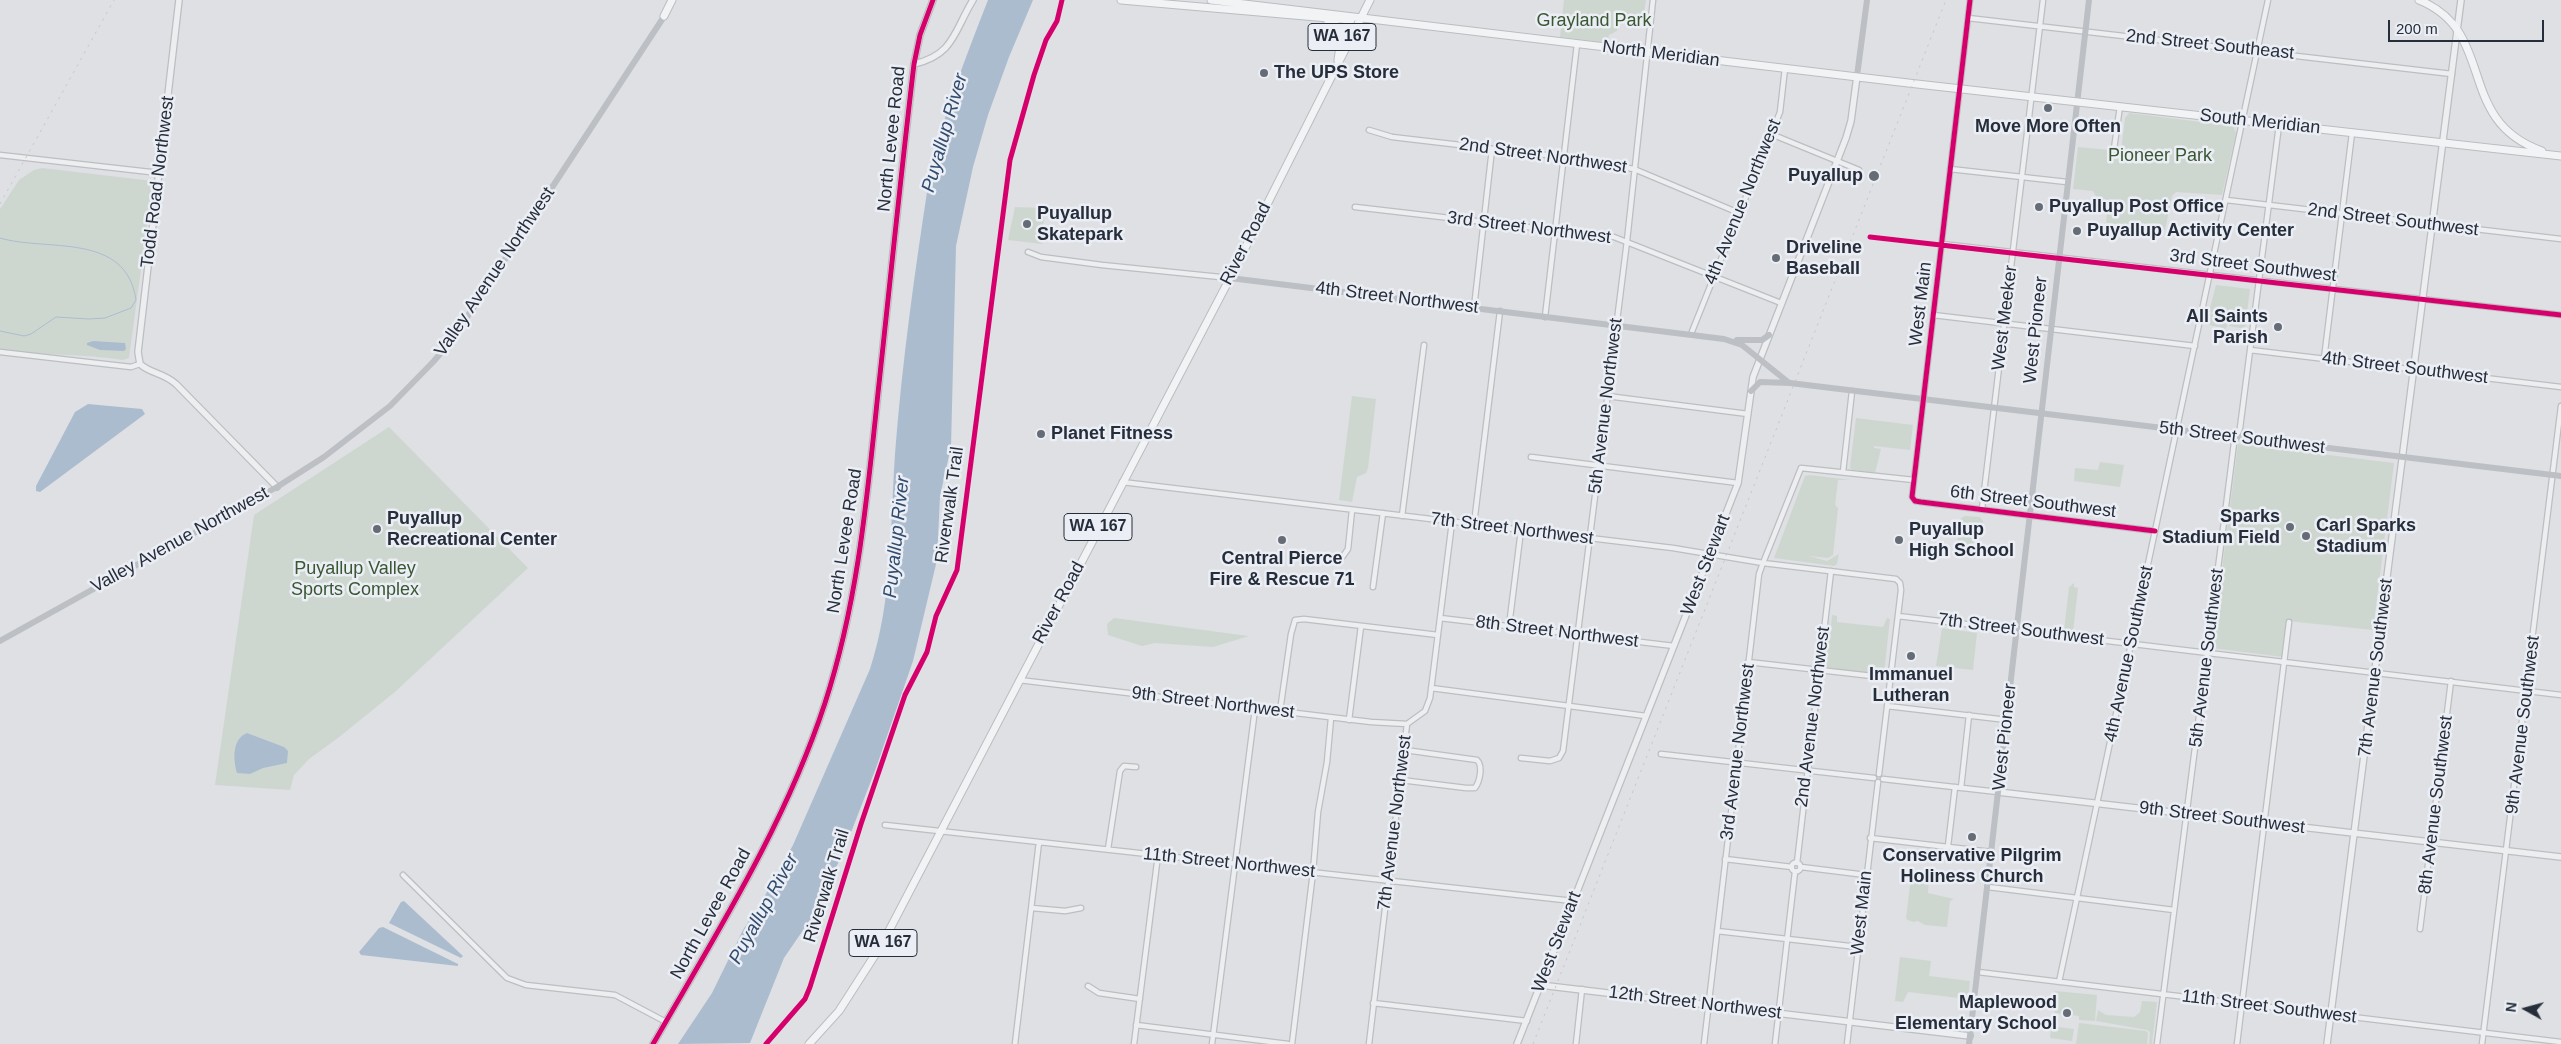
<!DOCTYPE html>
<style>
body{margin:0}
#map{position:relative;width:2561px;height:1044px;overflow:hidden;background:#dee0e4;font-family:Helvetica,sans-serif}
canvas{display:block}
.north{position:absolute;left:2501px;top:984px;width:50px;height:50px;-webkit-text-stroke:4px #ebeef4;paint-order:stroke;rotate:277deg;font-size:14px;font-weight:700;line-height:20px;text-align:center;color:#262e3b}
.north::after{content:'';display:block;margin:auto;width:18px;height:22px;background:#262e3b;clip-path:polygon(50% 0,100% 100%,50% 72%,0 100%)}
.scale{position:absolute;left:2388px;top:20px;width:156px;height:22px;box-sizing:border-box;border:2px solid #262e3b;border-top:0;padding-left:6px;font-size:15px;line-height:18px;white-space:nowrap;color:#262e3b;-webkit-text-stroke:4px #ebeef4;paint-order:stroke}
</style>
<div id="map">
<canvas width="2561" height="1044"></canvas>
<div class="north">N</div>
<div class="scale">200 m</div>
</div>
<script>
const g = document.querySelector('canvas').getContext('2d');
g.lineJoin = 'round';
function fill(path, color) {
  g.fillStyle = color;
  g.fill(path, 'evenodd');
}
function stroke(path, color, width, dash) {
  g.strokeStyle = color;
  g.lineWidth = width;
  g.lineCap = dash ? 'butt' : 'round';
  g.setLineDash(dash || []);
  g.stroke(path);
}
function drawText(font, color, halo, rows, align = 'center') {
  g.font = font + ' Helvetica,sans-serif';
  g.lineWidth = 5;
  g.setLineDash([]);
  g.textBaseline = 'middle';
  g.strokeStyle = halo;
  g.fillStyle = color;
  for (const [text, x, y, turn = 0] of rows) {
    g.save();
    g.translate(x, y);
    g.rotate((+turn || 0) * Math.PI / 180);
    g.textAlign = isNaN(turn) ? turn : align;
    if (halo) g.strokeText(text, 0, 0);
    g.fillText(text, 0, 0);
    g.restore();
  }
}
fill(new Path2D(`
 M 1564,0 L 1646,0 L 1643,19 L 1618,20 L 1617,31 L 1609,35 L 1608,43 L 1560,37 Z
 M 2129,113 L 2233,126 L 2236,133 L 2222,195 L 2176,192 L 2172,196 L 2165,230 L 2106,223 L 2108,201 L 2097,198 L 2093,191 L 2073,189 L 2078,147 L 2121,151 L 2125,118 Z
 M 42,168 L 153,181 L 129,358 L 123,360 C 81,354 41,355 0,350 L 0,209 L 19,180 L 34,170 Z
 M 1015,207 L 1045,208 L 1042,240 L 1043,244 L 1008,240 Z
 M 2216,285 L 2250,289 L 2245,329 L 2229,326 L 2231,316 L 2209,312 Z
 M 2208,313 L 2229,317 L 2226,329 L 2205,324 Z
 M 1352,396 L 1376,399 L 1368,468 L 1366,473 L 1357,477 L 1352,502 L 1339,500 Z
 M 1856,418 L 1913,425 L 1910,450 L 1874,446 L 1874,448 L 1881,449 L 1875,473 L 1852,470 L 1850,467 Z
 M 389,427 L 528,568 L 396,691 L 338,738 L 309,759 L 294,775 L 290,790 L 215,785 L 254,515 Z
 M 2238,444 L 2394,463 L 2373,630 L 2288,621 L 2283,657 L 2212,648 Z
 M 2100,462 L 2124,465 L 2120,487 L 2074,481 L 2075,468 L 2098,470 Z
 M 1810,475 L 1851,480 L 1838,480 L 1835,505 L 1838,508 L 1833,555 L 1828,558 L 1809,556 L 1827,561 L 1839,554 L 1837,564 L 1834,566 L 1774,558 L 1805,476 Z
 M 1965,516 L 1980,517 L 1983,521 L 1981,534 L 1970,547 L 1961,546 L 1957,543 L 1960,519 Z
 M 2074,583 L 2074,587 L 2078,588 L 2073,632 L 2064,631 L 2069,587 Z
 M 1832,615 L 1837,616 L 1837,622 L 1883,627 L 1887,618 L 1890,619 L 1884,673 L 1874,675 L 1825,667 L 1830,617 L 1830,636 Z
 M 1114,618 L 1248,636 L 1249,636 L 1213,647 L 1155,643 L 1142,646 L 1108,635 L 1107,624 Z
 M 1942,628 L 1977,633 L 1973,670 L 1936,666 Z
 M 1916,874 L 1929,877 L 1928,893 L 1954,899 L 1950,901 L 1947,927 L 1925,925 L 1918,921 L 1913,922 L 1906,919 L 1910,885 Z
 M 1900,957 L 1931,961 L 1929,976 L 1970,981 L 1968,999 L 1908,992 L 1903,1002 L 1895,1001 Z
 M 2055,991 L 2097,995 L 2095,1021 L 2079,1020 L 2079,1016 L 2055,1013 L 2055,1010 L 2052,1008 Z
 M 2142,1001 L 2157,1002 L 2152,1044 L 2149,1044 L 2150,1032 L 2147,1030 L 2096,1021 L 2098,1010 L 2106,1015 L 2134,1017 L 2140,1012 Z
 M 2079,1023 L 2146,1031 L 2148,1033 L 2147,1044 L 2076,1044 Z
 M 2051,1026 L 2074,1029 L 2072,1041 L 2050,1038 Z`), '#ced7cf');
fill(new Path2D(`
 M 988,0 L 1033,0 L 1009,57 L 988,115 L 973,167 L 956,246 L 951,447 L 940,496 L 937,560 L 913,661 L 876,768 L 843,853 L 812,917 L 784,958 L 750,1043 L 678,1044 L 712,993 L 743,930 L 763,899 L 793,845 L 870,669 C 893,599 890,526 895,454 C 902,362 915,270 929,179 C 942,117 965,59 988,0 Z
 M 93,341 L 125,343 L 126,349 L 124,351 L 100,350 L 87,345 L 87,343 Z
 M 88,404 L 142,409 L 145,414 L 40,492 L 36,491 L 36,486 L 75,412 Z
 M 247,733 L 284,747 L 288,751 L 287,763 L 263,768 L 250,774 L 237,773 C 233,759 232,739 247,733 Z
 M 404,901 L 463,956 L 461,958 L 389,923 L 401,902 Z
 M 383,927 L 458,964 L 458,966 L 361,955 L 359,952 L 379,928 Z`), '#acbccf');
stroke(new Path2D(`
 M 0,238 C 46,252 126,231 136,300 L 131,308 L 105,318 L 89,319 L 56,317 L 31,334 L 24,336 L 0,331`), '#acbccf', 1);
const minor = new Path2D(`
 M 1970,0 L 1912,497 L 1915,501 L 1921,502 L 2155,531
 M 1968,18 L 2452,74
 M 1369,130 L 1392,137 L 1563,157 L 1634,169 L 1739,213
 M 1771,134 L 1859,170
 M 2114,149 L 2120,106
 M 0,155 L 159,173
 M 1950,169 L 2067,182
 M 2226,200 L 2561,239
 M 1355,207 L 1614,237 L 1781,303
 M 1942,244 L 2561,315
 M 1028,252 L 1041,257 L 1102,265 L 1230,278
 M 1474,308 L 1492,149
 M 1933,315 L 2195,346
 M 1545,317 L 1577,44
 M 1691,334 L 1780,112 L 1785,68
 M 2250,350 L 2561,387
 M 0,352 L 131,367 L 140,364
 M 2324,359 L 2352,133
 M 1607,396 L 1748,414
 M 1531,457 L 1738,483
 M 1843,472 L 1852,391
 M 1122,482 L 1673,548 L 1763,563 L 1896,579 L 1900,583 L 1901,590 L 1879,774
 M 1982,509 L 2043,0
 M 1402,516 L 1424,345
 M 1474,524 L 1500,311
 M 1341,559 L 1348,549 L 1352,510
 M 1373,587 L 1383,513
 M 1898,616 L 2561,695
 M 1440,618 L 1674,646
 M 1509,626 L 1521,530
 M 1748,662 L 1890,678
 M 1019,680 L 1371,722 L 1407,724
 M 1431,688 L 1646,716
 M 1887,706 L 2007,720
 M 1280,711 L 1291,634 L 1295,620 L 1304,619 L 1438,635
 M 1349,720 L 1361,626
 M 1661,754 L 1874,778
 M 1521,758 L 1550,761 L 1559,758 L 1563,751 L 1627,241 L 1653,0
 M 1883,779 L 1998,792
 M 1401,780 L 1466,788 L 1475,788 C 1480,781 1483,766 1477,760 L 1405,750
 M 1961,788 L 1969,715
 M 885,825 L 1573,901
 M 1870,838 L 1992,852
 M 1948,846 L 1955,787
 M 1108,849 L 1120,771 L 1124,766 L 1136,767
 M 1725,859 L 1792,867
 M1791.5 867a4.5 4.5 0 1 1 9 0a4.5 4.5 0 1 1-9 0Z
 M 1797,863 L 1831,571
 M 1801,867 L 1866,875
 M 403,875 L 507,978 L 526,985 L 615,995 L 666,1022
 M 1988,887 L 2174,910
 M 1032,908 L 1065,911 L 1081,908
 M 2420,929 L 2451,681
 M 1717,931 L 1858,947
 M 1978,972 L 2561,1042
 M 2059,982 L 2268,0
 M 1088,986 L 1099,993 L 1140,999
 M 1373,1003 L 1527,1021
 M 1136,1025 L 1288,1044
 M 1015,1044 L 1039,842
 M 1134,1044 L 1158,855
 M 1212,1044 L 1255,709
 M 1292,1044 L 1313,872 L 1318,812 L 1327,762 L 1331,718
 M 1369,1044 L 1407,724 L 1425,711 L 1430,698 L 1452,522
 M 1576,1044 L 1582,989
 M 1704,1044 L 1759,574 L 1763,563 L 1801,468 L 1914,480
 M 1775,1044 L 1795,872
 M 1847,1044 L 1878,782
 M 2157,1044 L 2231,467 L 2234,443 L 2240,428 L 2279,125
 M 2237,1044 L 2289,622
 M 2482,1044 L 2561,406`);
const tertiary = new Path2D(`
 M 179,0 L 138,352 L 140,364 C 151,374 162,372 176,384 L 277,487
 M 914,64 C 954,55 954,31 973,0
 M 1998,792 L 2561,857
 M 1540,985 L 1970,1036
 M 653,1044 C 716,934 785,825 825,703 C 858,602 867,498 878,393 C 890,283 901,173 914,64 L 920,35 L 933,0
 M 1517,1044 L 1738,483 L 1753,377 L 1846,138 L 1851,121 L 1857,76
 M 2327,1044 L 2461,0`);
const primary = new Path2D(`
 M 1121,0 L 1351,20
 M 1211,0 L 1908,83 L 2561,156
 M 2419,0 C 2498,32 2454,120 2542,151
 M 664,16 L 672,0
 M 1328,22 L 1336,25 L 1342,33 L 1338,60
 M 809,1044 L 839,1011 L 882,944 L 1230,278 L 1370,0`);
stroke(minor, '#bcbec2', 7);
stroke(tertiary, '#bcbec2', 8);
stroke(primary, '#babdc1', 9);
stroke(minor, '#edeef0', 4.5);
stroke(tertiary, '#edeef0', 5.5);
stroke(new Path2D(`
 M 1857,76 L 1867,0
 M 1230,278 L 1724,339 L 1742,345 L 1788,382
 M 1737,340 L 1762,340 L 1769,335
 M 1751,391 L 1760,382 L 1790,383 L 2561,476
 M 0,641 L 277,487 L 324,457 L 390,406 L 434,361 L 454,337 L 667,12
 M 1969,1044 L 2089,0`), '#bcbfc3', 6);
stroke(primary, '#f2f3f4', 7);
stroke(new Path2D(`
 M 0,204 L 114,0
 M 1533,1044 L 1946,0`), '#c7c8cb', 1, [2.5, 5]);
stroke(new Path2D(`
 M 1970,0 L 1912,497 L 1915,501 L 1921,502 L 2155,531
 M 1870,237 L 2561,315
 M 653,1044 C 716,934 785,825 825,703 C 858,602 867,498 878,393 C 890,283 901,173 914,64 L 920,35 L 933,0
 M 766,1044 L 805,999 L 810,987 L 861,824 L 905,695 L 927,652 L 936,616 L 957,570 L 1010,160 L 1034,75 L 1046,40 L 1057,21 L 1062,0`), '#d6006c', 5);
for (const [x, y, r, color] of [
 [1264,73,5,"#666c76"],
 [2048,108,5,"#666c76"],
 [1874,176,6,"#666c76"],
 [2039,207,5,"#666c76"],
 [1027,224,5,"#666c76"],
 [2077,231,5,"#666c76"],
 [1776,258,5,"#666c76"],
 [2278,327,5,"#666c76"],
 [1041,434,5,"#666c76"],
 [2290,527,5,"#666c76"],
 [377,529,5,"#666c76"],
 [2306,536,5,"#666c76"],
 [1282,540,5,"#666c76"],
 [1899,540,5,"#666c76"],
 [1911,656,5,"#666c76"],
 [1972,837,5,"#666c76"],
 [2067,1013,5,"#666c76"]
]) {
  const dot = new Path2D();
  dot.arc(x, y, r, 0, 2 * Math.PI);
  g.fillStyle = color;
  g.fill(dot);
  stroke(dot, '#ebeef4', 2);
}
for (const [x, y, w] of [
 [1342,37,68],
 [1098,527,68],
 [883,943,68]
]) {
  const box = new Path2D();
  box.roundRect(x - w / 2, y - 13.5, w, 27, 4);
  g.fillStyle = '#ebeef4';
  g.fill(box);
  stroke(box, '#262e3b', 1);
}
drawText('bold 16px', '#262e3b', null, [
 ["WA 167",1342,37],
 ["WA 167",1098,527],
 ["WA 167",883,943]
]);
drawText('18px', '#3a5733', '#ebeef4', [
 ["Grayland Park",1594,21],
 ["Pioneer Park",2160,156],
 ["Puyallup Valley",355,569],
 ["Sports Complex",355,590]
]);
drawText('18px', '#262e3b', '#ebeef4', [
 ["2nd Street Southeast",2210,45,6],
 ["North Meridian",1661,54,7],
 ["South Meridian",2260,122,6],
 ["North Levee Road",892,139,-84],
 ["2nd Street Northwest",1543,156,8],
 ["Todd Road Northwest",158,182,-83],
 ["4th Avenue Northwest",1743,202,-68],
 ["2nd Street Southwest",2393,220,7],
 ["3rd Street Northwest",1529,228,7],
 ["River Road",1246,244,-63],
 ["3rd Street Southwest",2253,266,7],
 ["Valley Avenue Northwest",495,272,-56],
 ["4th Street Northwest",1397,298,7],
 ["West Main",1921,304,-83],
 ["West Meeker",2005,318,-83],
 ["West Pioneer",2036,330,-84],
 ["4th Street Southwest",2405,368,7],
 ["5th Avenue Northwest",1606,406,-83],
 ["5th Street Southwest",2242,438,7],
 ["6th Street Southwest",2033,502,7],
 ["Riverwalk Trail",950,505,-82],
 ["7th Street Northwest",1512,529,7],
 ["Valley Avenue Northwest",180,540,-29],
 ["North Levee Road",845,541,-81],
 ["West Stewart",1706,565,-69],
 ["River Road",1059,603,-62],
 ["7th Street Southwest",2021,630,7],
 ["8th Street Northwest",1557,632,7],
 ["4th Avenue Southwest",2129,654,-78],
 ["5th Avenue Southwest",2207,658,-83],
 ["7th Avenue Southwest",2376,668,-83],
 ["9th Street Northwest",1213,703,7],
 ["2nd Avenue Northwest",1813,717,-83],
 ["9th Avenue Southwest",2523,725,-83],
 ["West Pioneer",2005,737,-84],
 ["3rd Avenue Northwest",1738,752,-83],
 ["8th Avenue Southwest",2436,805,-83],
 ["9th Street Southwest",2222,818,7],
 ["7th Avenue Northwest",1395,823,-83],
 ["11th Street Northwest",1229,863,6],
 ["Riverwalk Trail",827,886,-73],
 ["West Main",1862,913,-84],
 ["North Levee Road",711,914,-61],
 ["West Stewart",1557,942,-69],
 ["12th Street Northwest",1695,1003,7],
 ["11th Street Southwest",2269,1007,7]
]);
drawText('bold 18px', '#262e3b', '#ebeef4', [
 ["The UPS Store",1274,73],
 ["Move More Often",2048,127,"center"],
 ["Puyallup",1863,176,"right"],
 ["Puyallup Post Office",2049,207],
 ["Puyallup",1037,214],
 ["Skatepark",1037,235],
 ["Puyallup Activity Center",2087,231],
 ["Driveline",1786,248],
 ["Baseball",1786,269],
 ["All Saints",2268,317,"right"],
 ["Parish",2268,338,"right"],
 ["Planet Fitness",1051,434],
 ["Sparks",2280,517,"right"],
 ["Stadium Field",2280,538,"right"],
 ["Puyallup",387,519],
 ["Recreational Center",387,540],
 ["Carl Sparks",2316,526],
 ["Stadium",2316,547],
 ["Puyallup",1909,530],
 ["High School",1909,551],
 ["Central Pierce",1282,559,"center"],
 ["Fire & Rescue 71",1282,580,"center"],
 ["Immanuel",1911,675,"center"],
 ["Lutheran",1911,696,"center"],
 ["Conservative Pilgrim",1972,856,"center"],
 ["Holiness Church",1972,877,"center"],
 ["Maplewood",2057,1003,"right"],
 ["Elementary School",2057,1024,"right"]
], 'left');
drawText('italic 19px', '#314c6e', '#ebeef4', [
 ["Puyallup River",945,133,-74],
 ["Puyallup River",897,537,-84],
 ["Puyallup River",764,909,-61]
]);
</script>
